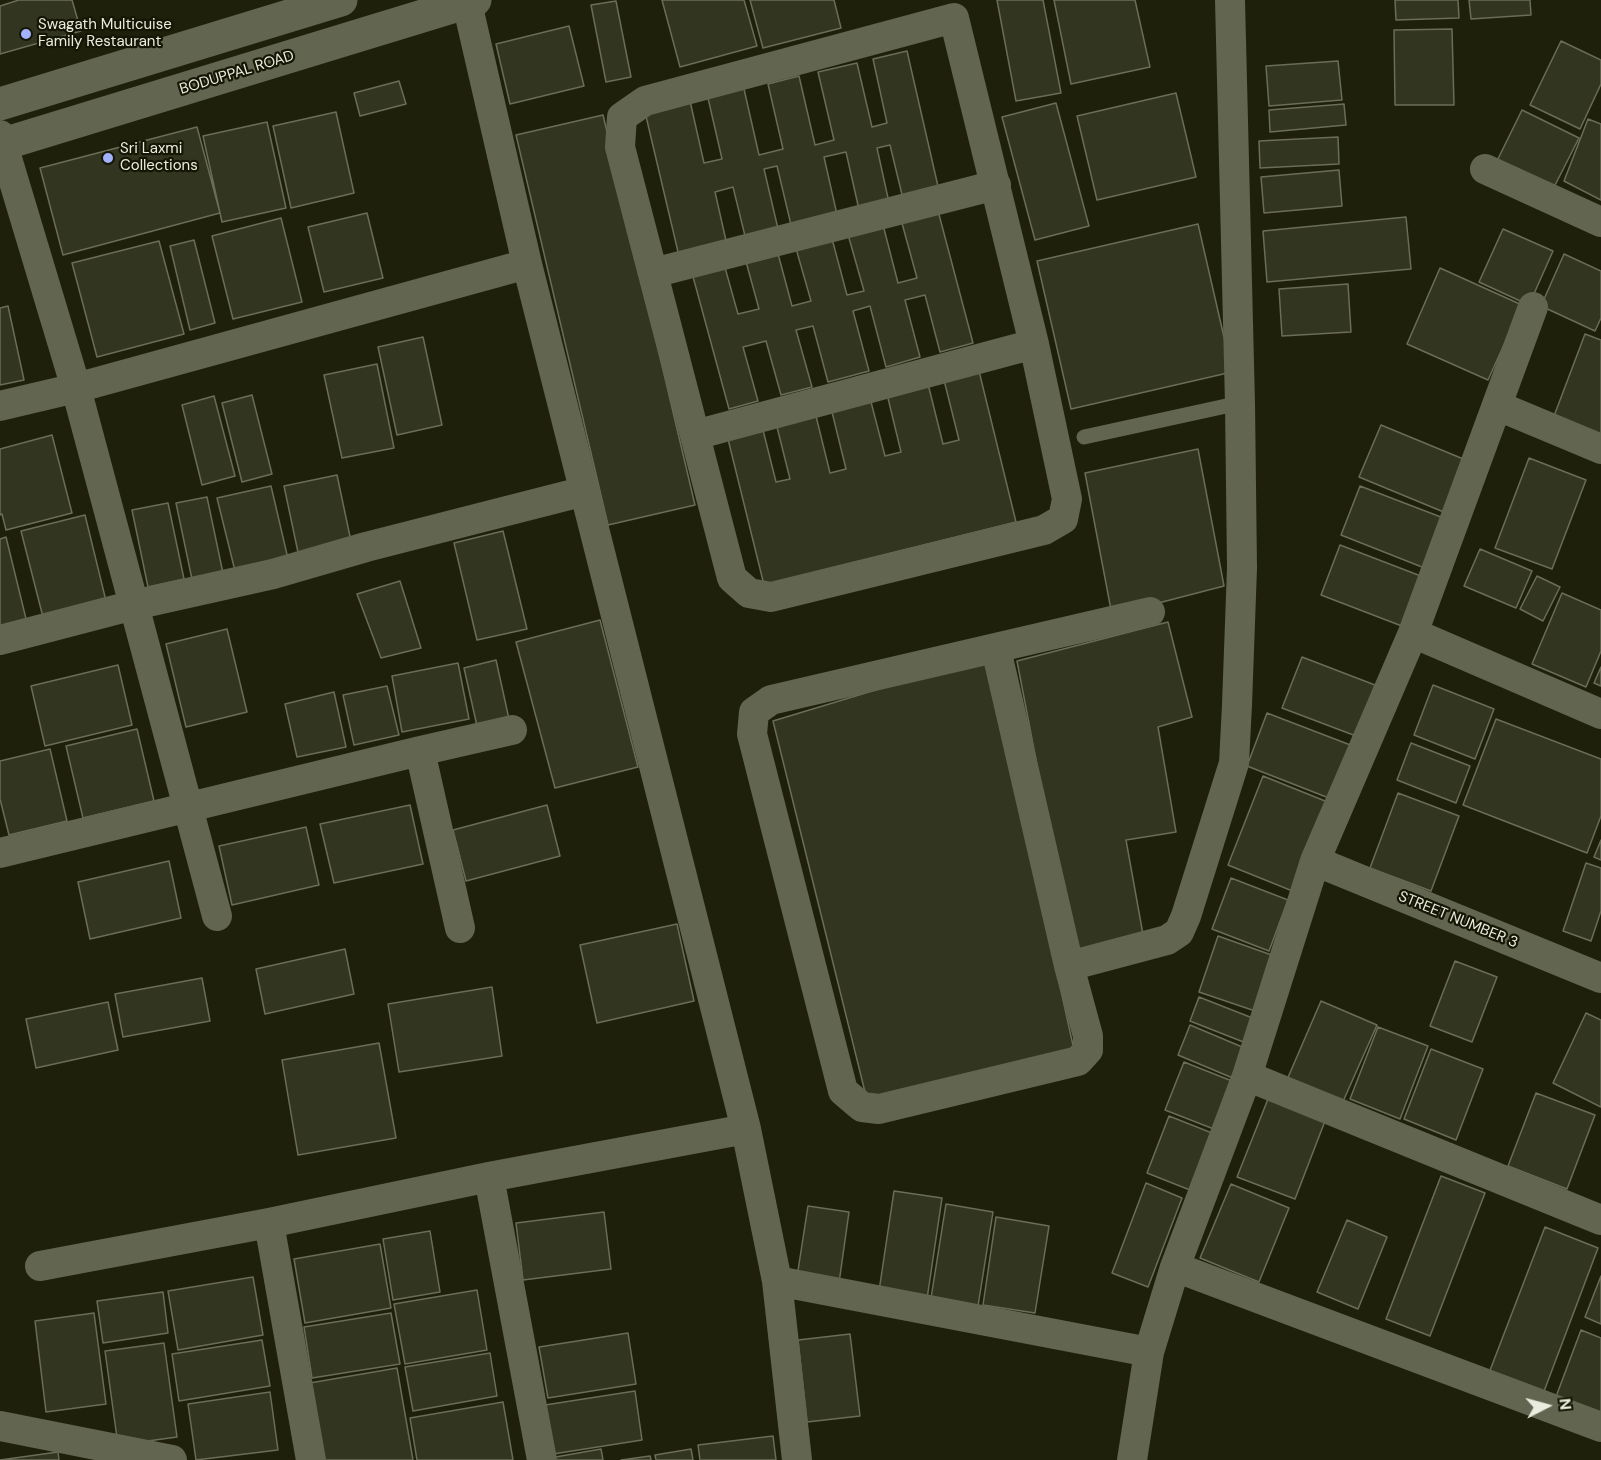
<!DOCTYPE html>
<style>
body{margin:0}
#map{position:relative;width:1601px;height:1460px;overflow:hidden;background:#1e200c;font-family:"DM Sans",sans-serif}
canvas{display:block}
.north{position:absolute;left:1517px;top:1376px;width:60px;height:60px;-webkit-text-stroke:4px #151604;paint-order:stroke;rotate:84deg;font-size:16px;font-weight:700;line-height:24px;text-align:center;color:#eaecdf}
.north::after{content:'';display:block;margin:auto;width:21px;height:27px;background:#eaecdf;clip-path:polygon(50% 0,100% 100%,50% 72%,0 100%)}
</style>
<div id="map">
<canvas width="1601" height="1460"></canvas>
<div class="north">N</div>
</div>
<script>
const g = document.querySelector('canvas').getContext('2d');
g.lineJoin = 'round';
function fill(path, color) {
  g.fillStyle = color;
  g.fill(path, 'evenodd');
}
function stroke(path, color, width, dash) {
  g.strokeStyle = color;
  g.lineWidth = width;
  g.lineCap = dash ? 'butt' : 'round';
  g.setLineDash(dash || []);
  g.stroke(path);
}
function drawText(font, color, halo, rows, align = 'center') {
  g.font = font + ' "DM Sans",sans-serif';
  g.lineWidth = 4.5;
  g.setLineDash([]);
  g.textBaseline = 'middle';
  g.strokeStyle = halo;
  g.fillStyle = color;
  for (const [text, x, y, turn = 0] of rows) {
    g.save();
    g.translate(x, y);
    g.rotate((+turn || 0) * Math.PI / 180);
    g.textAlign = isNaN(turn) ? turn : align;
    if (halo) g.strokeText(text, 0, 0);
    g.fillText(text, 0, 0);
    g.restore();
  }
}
const building = new Path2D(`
 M 19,0 L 72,0 L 81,31 L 0,54 L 0,6 Z
 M 662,0 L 744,0 L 757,46 L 680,67 Z
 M 750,0 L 834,0 L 841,28 L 763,48 Z
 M 997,0 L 1043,0 L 1061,93 L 1016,101 Z
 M 1054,0 L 1135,0 L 1150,67 L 1071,84 Z
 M 1395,0 L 1458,0 L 1459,18 L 1396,20 Z
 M 1469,0 L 1530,0 L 1531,15 L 1471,19 Z
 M 616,1 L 631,77 L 606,82 L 591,5 Z
 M 569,26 L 584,86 L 510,104 L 496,44 Z
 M 1452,29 L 1454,105 L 1395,105 L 1394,30 Z
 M 1561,41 L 1601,60 L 1601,84 L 1580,129 L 1530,105 Z
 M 907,51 L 940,195 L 904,203 L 890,145 L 877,148 L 890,207 L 860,214 L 846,152 L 824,157 L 838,219 L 792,229 L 777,166 L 764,169 L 779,233 L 746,240 L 733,187 L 715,192 L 727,245 L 679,256 L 645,112 L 690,101 L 704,163 L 722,159 L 708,98 L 744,89 L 759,155 L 783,149 L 768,84 L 799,76 L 815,145 L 834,140 L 818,72 L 857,63 L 872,127 L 887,123 L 873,59 Z
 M 1338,61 L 1342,100 L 1269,106 L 1266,66 Z
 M 399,81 L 406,104 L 360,116 L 354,93 Z
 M 1176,93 L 1196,177 L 1097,200 L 1077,116 Z
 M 1056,103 L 1089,226 L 1035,240 L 1002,117 Z
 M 1344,104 L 1346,125 L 1270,132 L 1269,110 Z
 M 1522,110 L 1579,138 L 1549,197 L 1493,169 Z
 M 336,112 L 354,193 L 291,208 L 273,126 Z
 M 603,115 L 695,505 L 608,525 L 516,135 Z
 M 1588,119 L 1601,124 L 1601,200 L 1564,181 Z
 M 267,122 L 286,208 L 222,222 L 203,136 Z
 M 197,127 L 220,213 L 63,255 L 40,168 Z
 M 1338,137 L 1339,164 L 1260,168 L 1259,141 Z
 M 1339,170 L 1342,206 L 1264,213 L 1261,177 Z
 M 937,207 L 973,343 L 940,352 L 925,295 L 905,300 L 920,357 L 886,367 L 870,306 L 853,311 L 869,371 L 828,382 L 813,326 L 796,330 L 812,387 L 781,395 L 766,341 L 743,347 L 758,401 L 729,409 L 692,273 L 724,264 L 738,314 L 759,309 L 745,258 L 777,250 L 792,306 L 811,301 L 795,245 L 831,235 L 847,295 L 864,291 L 847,231 L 882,221 L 898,283 L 917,278 L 900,216 Z
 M 367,213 L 383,278 L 324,292 L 308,227 Z
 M 1406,217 L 1411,269 L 1267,282 L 1263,231 Z
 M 281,218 L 302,302 L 233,319 L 212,236 Z
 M 1198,224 L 1232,372 L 1071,409 L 1037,261 Z
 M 1503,229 L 1553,251 L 1529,305 L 1479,282 Z
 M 194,240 L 215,323 L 190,330 L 170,246 Z
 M 159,241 L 184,334 L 97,357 L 72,263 Z
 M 1564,254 L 1601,271 L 1601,318 L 1595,331 L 1541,306 Z
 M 1440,268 L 1522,305 L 1488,380 L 1407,344 Z
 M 1348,284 L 1351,332 L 1282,336 L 1279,289 Z
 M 8,306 L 24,380 L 0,385 L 0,308 Z
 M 1585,334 L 1601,340 L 1601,443 L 1551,424 Z
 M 423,337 L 442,425 L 397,435 L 378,347 Z
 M 377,364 L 394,448 L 342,458 L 324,375 Z
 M 979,371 L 1016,522 L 764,585 L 727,435 L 762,426 L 776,482 L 790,479 L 776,423 L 815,412 L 830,473 L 846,469 L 831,408 L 870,398 L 885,456 L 901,452 L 887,394 L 928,384 L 943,444 L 959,440 L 944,380 Z
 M 252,395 L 272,474 L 242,482 L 222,403 Z
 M 214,396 L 235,476 L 202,485 L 182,405 Z
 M 1381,425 L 1473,463 L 1451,515 L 1359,477 Z
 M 52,435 L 72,513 L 6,530 L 2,514 L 0,515 L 0,449 Z
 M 1198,449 L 1224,586 L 1112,615 L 1085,473 Z
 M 1529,458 L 1586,480 L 1552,569 L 1495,548 Z
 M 337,475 L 352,546 L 299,557 L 284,486 Z
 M 271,486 L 289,563 L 236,575 L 217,498 Z
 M 1360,486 L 1446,519 L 1427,569 L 1341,535 Z
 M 207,497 L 224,578 L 193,584 L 176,503 Z
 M 168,503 L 184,579 L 148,587 L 132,510 Z
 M 85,515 L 107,605 L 44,621 L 21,531 Z
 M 503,531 L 527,629 L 477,640 L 454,543 Z
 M 6,537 L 28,627 L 0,634 L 0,539 Z
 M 1340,545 L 1426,578 L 1407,628 L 1321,595 Z
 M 1480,549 L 1532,571 L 1516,608 L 1464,586 Z
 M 1537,576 L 1560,587 L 1543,621 L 1520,609 Z
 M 400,581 L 421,648 L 381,658 L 357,594 Z
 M 1562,593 L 1601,610 L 1601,651 L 1586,687 L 1532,664 Z
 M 600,620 L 638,767 L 555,788 L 516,642 Z
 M 1168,622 L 1192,717 L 1158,727 L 1176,832 L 1126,840 L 1144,940 L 1073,953 L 1017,661 Z
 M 227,629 L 247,712 L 186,727 L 166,644 Z
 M 988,656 L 1074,1050 L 868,1104 L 773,721 Z
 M 1302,657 L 1375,685 L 1356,736 L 1282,708 Z
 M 496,660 L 509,719 L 477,726 L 464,668 Z
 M 458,663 L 469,719 L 402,732 L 392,676 Z
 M 118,665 L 132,725 L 45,746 L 31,686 Z
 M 1601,667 L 1601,686 L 1594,683 Z
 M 1433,685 L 1494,709 L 1475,759 L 1414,735 Z
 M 387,686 L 399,735 L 354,745 L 343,695 Z
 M 334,692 L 346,747 L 297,757 L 285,704 Z
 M 1267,713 L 1353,746 L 1334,800 L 1247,766 Z
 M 1496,719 L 1601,759 L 1601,816 L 1587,853 L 1463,805 Z
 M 137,729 L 154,801 L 83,818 L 66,746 Z
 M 1411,743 L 1470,766 L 1456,803 L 1397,780 Z
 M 50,749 L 67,821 L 9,835 L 0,799 L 0,761 Z
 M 1263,776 L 1330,803 L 1295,892 L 1228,865 Z
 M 1398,793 L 1459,816 L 1431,891 L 1370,868 Z
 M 410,805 L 423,864 L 334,883 L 320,824 Z
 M 547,805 L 560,856 L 466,881 L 453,830 Z
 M 306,827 L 319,885 L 232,905 L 219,846 Z
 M 1601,840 L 1601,860 L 1594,857 Z
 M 169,861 L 181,918 L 90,939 L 78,882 Z
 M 1586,863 L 1601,868 L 1601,911 L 1591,941 L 1563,931 Z
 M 1231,878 L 1288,900 L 1269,951 L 1212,929 Z
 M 677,924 L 694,1001 L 597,1023 L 580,945 Z
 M 1218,936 L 1283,959 L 1264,1014 L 1199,992 Z
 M 345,949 L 354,994 L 265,1014 L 256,969 Z
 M 1455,961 L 1497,977 L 1472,1042 L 1430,1026 Z
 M 202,978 L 210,1021 L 123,1037 L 115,994 Z
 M 492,987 L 502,1056 L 399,1072 L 388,1004 Z
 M 1199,997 L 1255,1019 L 1246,1043 L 1190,1021 Z
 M 1321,1001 L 1377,1025 L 1341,1106 L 1286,1082 Z
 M 108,1002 L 118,1050 L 36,1068 L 26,1019 Z
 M 1586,1013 L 1601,1020 L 1601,1107 L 1553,1083 Z
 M 1190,1025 L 1247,1049 L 1235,1079 L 1178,1055 Z
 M 1378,1027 L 1428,1046 L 1400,1119 L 1350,1099 Z
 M 379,1043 L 396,1138 L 298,1155 L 282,1060 Z
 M 1431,1049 L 1483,1069 L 1456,1140 L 1404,1119 Z
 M 1184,1062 L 1242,1085 L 1224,1133 L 1165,1110 Z
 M 1536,1093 L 1595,1115 L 1567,1189 L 1508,1166 Z
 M 1268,1099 L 1325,1121 L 1295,1199 L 1237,1177 Z
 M 1169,1116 L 1212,1133 L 1190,1190 L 1147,1173 Z
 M 1441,1176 L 1485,1193 L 1430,1336 L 1386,1319 Z
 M 1146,1183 L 1182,1198 L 1148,1287 L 1112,1273 Z
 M 1231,1184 L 1289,1208 L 1259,1282 L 1200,1258 Z
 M 894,1191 L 942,1198 L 927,1299 L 879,1291 Z
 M 946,1204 L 993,1212 L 978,1306 L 931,1298 Z
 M 808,1206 L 849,1212 L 839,1283 L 797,1277 Z
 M 604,1212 L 611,1269 L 523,1280 L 516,1223 Z
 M 996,1217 L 1049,1226 L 1035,1313 L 983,1305 Z
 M 1347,1220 L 1387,1237 L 1358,1309 L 1317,1292 Z
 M 1545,1227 L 1598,1248 L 1543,1394 L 1489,1373 Z
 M 430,1231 L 440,1292 L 393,1300 L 383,1239 Z
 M 380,1244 L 391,1308 L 305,1323 L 294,1259 Z
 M 1601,1276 L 1601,1324 L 1585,1317 Z
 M 253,1277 L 263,1335 L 178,1350 L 168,1291 Z
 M 477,1290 L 487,1350 L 405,1364 L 394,1304 Z
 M 163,1292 L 168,1333 L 103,1343 L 97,1301 Z
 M 94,1313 L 106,1404 L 46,1412 L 35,1321 Z
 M 391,1313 L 400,1364 L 312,1378 L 304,1327 Z
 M 1581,1330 L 1601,1338 L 1601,1420 L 1554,1402 Z
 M 628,1333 L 636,1384 L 548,1398 L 539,1347 Z
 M 850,1334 L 860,1416 L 807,1422 L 798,1340 Z
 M 262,1340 L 270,1386 L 179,1401 L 172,1354 Z
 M 164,1343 L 177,1437 L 118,1445 L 105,1351 Z
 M 490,1353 L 497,1396 L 413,1411 L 405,1367 Z
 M 397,1368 L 413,1460 L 316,1460 L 304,1384 Z
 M 635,1391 L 642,1440 L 553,1454 L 545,1405 Z
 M 270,1392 L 278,1450 L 196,1460 L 188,1404 Z
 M 503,1402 L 513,1460 L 417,1460 L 410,1418 Z
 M 773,1436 L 776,1460 L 700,1460 L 698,1445 Z
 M 601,1449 L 603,1460 L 551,1460 L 550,1458 Z
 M 691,1449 L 693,1460 L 656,1460 L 655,1455 Z
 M 58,1452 L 59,1460 L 0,1460 Z
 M 650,1456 L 651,1460 L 621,1460 Z`);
fill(building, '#323520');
stroke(building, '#6b6d57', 1.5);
stroke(new Path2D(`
 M 1084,437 L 1240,403`), '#62654f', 15);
stroke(new Path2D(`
 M 467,3 L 527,264 L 746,1129 L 777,1281 L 797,1460
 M 954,18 L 1034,344 L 1067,499 L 1063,519 L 1044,530 L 771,597 L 749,593 L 732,578 L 620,147 L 622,117 L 645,101 Z
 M 0,135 L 76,388 L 217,916
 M 1485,169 L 1601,222
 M 653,273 L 996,185
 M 0,406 L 76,388 L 527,264
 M 1498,406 L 1601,449
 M 695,435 L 1034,344
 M 1150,612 L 771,700 L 754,712 L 752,734 L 843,1091 L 862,1107 L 879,1109 L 1078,1061 L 1088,1050 L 1088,1036 L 1069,966 L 1167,940 L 1179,932 L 1186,916 L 1234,763 L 1237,705 L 1242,568 L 1240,403 L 1230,0
 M 1413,633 L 1601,714
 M 0,640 L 134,605 L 273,574 L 366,547 L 585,491
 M 996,649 L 1069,966
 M 420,751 L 512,730
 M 0,853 L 420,751 L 460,928
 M 1315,861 L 1601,978
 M 1247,1076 L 1601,1220
 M 489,1177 L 542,1460
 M 269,1223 L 311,1460
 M 40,1266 L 269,1223 L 489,1177 L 746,1129
 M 1175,1267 L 1601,1427
 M 777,1281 L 1149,1352
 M 0,1426 L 172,1460
 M 1132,1460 L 1149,1352 L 1175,1267 L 1247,1076 L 1315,861 L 1413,633 L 1533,307`), '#62654f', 30);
stroke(new Path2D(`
 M 0,104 L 341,0
 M 0,145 L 475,0`), '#62654f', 33);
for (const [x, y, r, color] of [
 [26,34,6,"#a2b2fd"],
 [108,158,6,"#a2b2fd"]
]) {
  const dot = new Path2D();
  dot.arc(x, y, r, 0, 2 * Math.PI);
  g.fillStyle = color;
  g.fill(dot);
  stroke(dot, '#151604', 2);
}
drawText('15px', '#eaecdf', '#151604', [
 ["Swagath Multicuise",38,25],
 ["Family Restaurant",38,42],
 ["Sri Laxmi",120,149],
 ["Collections",120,166]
], 'left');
drawText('15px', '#eaecdf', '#151604', [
 ["BODUPPAL ROAD",237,73,-17],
 ["STREET NUMBER 3",1458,920,22]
]);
</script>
